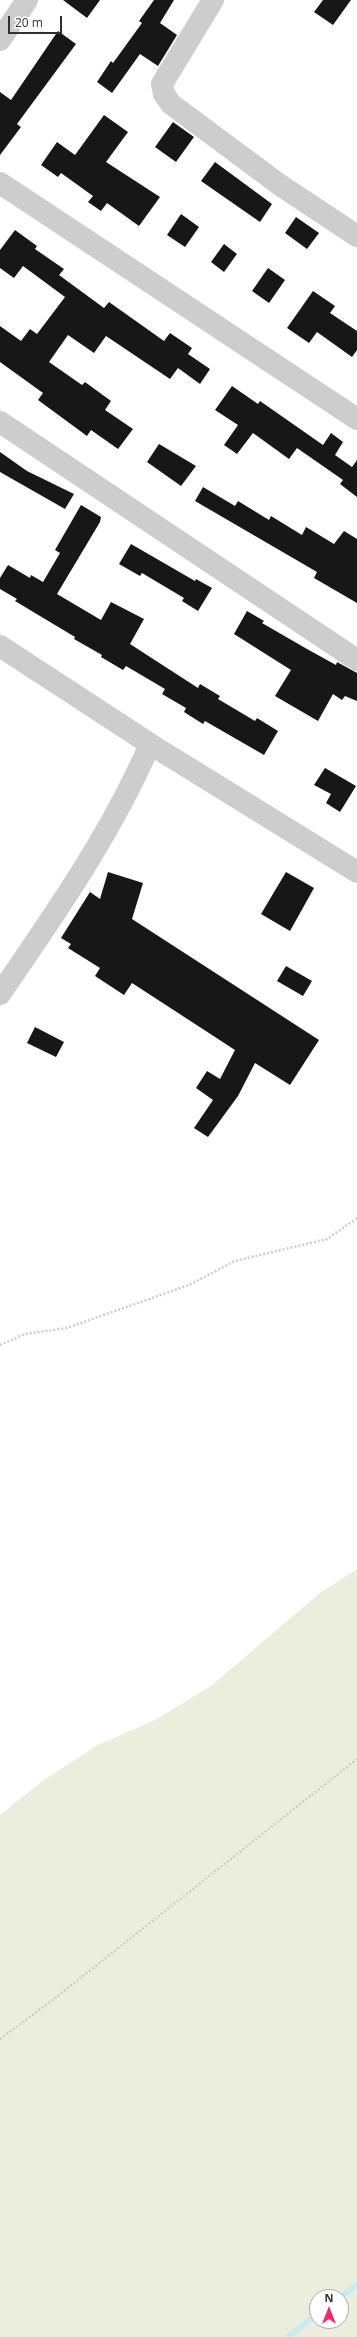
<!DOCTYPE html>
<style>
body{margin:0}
#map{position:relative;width:357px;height:2337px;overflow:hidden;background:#fff;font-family:"Open Sans",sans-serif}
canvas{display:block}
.north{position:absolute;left:309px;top:2289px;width:40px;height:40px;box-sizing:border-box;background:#fff;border:1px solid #acacac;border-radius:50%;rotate:0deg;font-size:11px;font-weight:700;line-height:16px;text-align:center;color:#303030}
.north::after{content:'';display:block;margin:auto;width:14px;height:18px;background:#f5246c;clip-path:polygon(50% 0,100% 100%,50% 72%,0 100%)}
.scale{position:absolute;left:8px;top:16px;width:54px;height:18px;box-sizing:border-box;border:2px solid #303030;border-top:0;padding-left:5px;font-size:12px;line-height:14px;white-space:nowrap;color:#303030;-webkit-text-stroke:3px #fff;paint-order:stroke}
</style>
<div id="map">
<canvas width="357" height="2337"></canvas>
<div class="north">N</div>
<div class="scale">20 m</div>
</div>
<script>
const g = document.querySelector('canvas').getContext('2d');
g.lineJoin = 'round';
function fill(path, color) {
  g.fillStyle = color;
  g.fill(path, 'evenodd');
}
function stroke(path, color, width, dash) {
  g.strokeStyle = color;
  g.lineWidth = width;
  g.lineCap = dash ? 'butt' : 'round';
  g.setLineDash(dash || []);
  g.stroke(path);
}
fill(new Path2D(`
 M 357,1569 L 357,2337 L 0,2337 L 0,1815 L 41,1782 L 98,1745 L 155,1720 L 211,1686 L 321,1592 ZM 317,2297 L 341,2297 L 341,2321 L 317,2321 Z`), '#ebeedc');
stroke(new Path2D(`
 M 340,2297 L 357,2285
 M 288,2337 L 317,2314`), '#c7ebef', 5.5);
fill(new Path2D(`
 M 63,0 L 100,0 L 87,18 Z
 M 154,0 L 174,0 L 160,23 L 177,35 L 158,66 L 140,54 L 112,93 L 97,82 L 111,61 L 113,63 L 142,23 L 139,21 Z
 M 323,0 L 351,0 L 333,25 L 314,12 Z
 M 58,31 L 76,44 L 17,124 L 21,127 L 0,155 L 0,92 L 11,100 Z
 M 104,115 L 128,132 L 106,162 L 160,197 L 139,226 L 107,203 L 101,211 L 88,202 L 93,196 L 61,173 L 58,177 L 41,165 L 57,142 L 75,155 Z
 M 173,122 L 194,137 L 176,162 L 155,147 Z
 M 215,162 L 272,204 L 260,222 L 201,181 Z
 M 181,214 L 199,227 L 185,247 L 167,235 Z
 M 296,217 L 319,233 L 307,249 L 285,233 Z
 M 15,230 L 37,246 L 35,249 L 64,269 L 59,275 L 104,308 L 109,302 L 164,341 L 170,333 L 192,348 L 188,354 L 210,369 L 200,384 L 178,368 L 170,379 L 106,336 L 94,353 L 68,335 L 49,362 L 82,385 L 85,382 L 111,401 L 105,410 L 133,429 L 118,449 L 91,430 L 87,436 L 38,400 L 43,393 L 0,362 L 0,326 L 21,341 L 30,329 L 37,334 L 65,297 L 23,266 L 14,278 L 0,268 L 0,250 Z
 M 224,244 L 237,254 L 224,272 L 211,262 Z
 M 268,268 L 285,280 L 269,303 L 252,291 Z
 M 313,291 L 335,306 L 330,313 L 357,331 L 357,350 L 352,357 L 317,332 L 309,343 L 287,328 Z
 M 232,386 L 258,404 L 260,401 L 323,445 L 331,433 L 343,442 L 335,455 L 352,467 L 357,460 L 357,497 L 340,484 L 343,480 L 297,448 L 289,459 L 253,433 L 237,454 L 224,445 L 238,425 L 215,410 Z
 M 159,444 L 196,466 L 181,486 L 147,462 Z
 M 0,452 L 27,471 L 74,494 L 65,509 L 0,472 Z
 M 203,487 L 235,506 L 238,501 L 269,520 L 271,516 L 302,535 L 306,527 L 334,544 L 344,531 L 357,539 L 357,603 L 314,578 L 317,572 L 195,501 Z
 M 81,505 L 101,517 L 100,522 L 57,594 L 101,620 L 111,602 L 144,619 L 130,644 L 198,688 L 200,684 L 220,696 L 218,699 L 255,721 L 257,718 L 278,731 L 264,755 L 205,721 L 203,724 L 184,712 L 186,708 L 162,694 L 165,689 L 126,666 L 123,670 L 101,657 L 102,655 L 74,639 L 75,637 L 15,601 L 17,599 L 0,589 L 0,578 L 8,565 L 30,578 L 31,575 L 43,582 L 60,553 L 55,550 Z
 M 131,544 L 195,581 L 196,579 L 212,588 L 198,611 L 182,601 L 184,598 L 142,573 L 140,576 L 119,564 Z
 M 247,611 L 264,621 L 262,623 L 307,649 L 336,665 L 337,662 L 357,673 L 357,701 L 345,696 L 342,700 L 333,694 L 318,721 L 275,696 L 291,670 L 234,634 Z
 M 325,768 L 356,786 L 340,812 L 326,803 L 331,794 L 314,785 Z
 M 108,872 L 143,883 L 132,919 L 319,1040 L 290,1085 L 255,1063 L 238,1096 L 208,1137 L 194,1128 L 213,1100 L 196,1088 L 207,1071 L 220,1079 L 235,1050 L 132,983 L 124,995 L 95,976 L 100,968 L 68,948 L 71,944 L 61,938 L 90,892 L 100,899 Z
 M 286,872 L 314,888 L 290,931 L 261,914 Z
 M 286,966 L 312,981 L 303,996 L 277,981 Z
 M 35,1027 L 64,1042 L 56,1057 L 27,1043 Z`), '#171717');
stroke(new Path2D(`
 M 0,1345 L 25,1334 L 67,1328 L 189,1285 L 235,1261 L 327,1239 L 357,1218
 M 0,2039 L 54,1999 L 357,1759`), '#cdcdcd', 2.5, [2, 2]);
stroke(new Path2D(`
 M 213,0 L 162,84 L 164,94 L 171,104 L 280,185 L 357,236
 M 0,40 L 27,0
 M 0,183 L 357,419
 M 0,422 L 357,660
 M 0,646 L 150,744 L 357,872
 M 0,994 C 55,914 111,834 150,744`), '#cdcdcd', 22);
</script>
